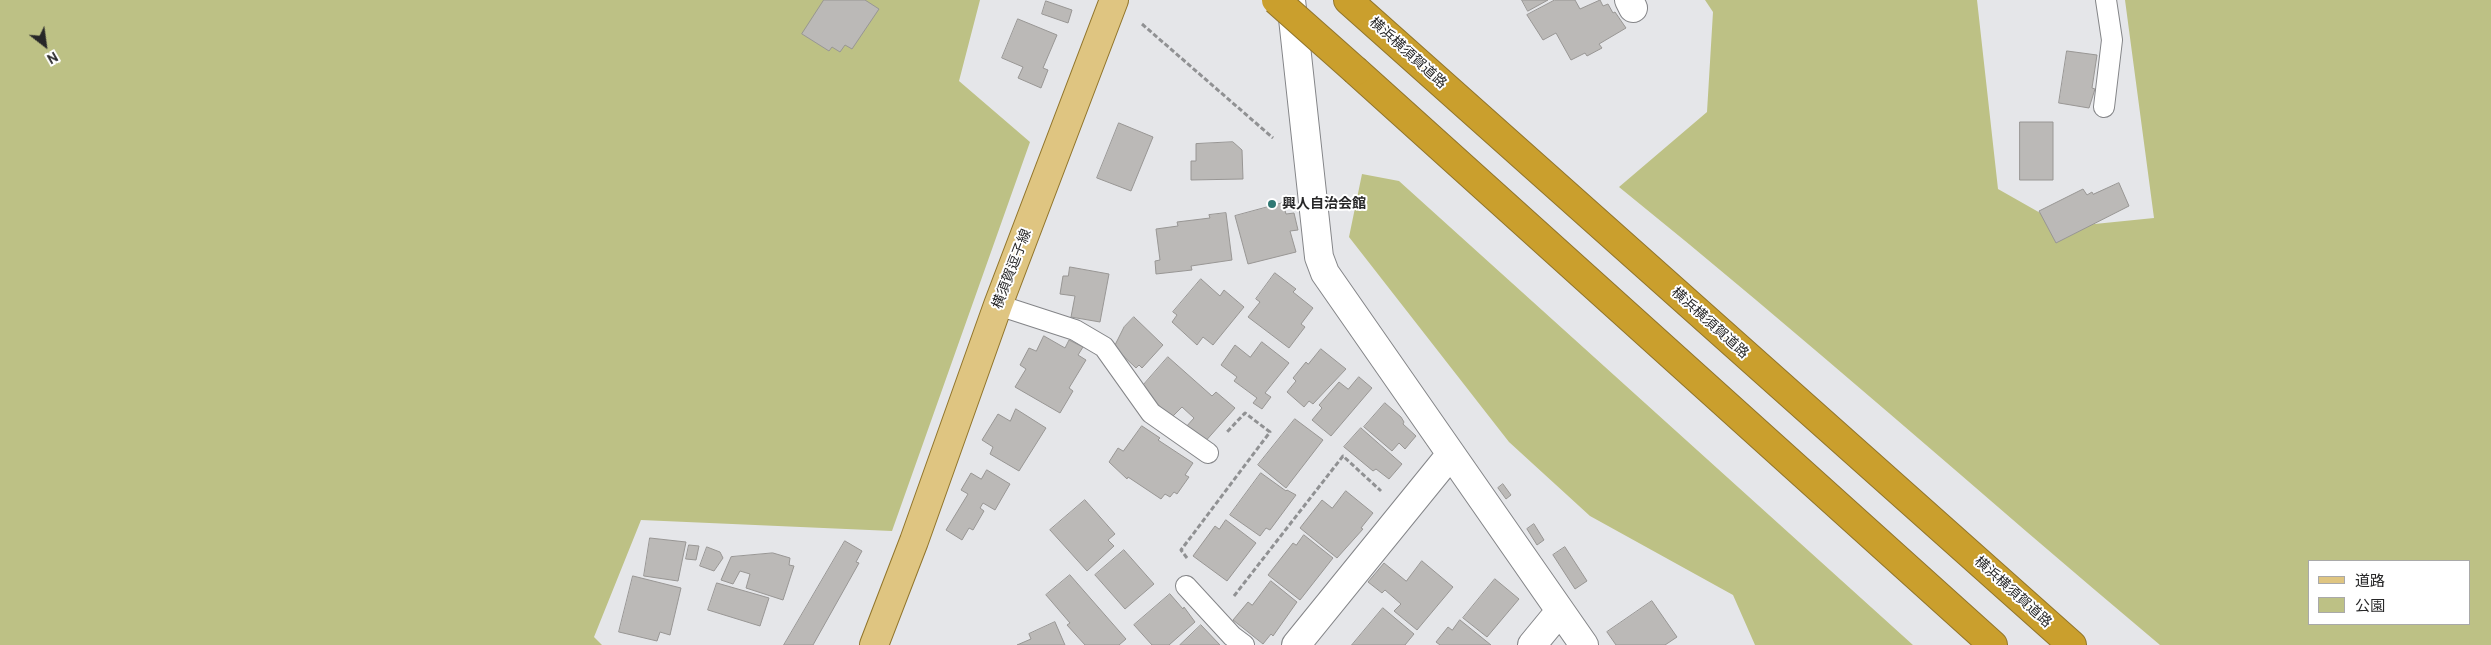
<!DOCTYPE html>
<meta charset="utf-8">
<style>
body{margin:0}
#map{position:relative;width:2491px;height:645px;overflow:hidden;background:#e5e6e9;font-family:Cabin,"Noto Sans JP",sans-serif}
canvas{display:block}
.legend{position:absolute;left:2308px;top:560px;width:162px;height:65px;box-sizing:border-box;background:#fff;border:1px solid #a9a9a9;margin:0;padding:6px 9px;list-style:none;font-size:15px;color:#272728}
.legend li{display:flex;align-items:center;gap:10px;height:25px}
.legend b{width:25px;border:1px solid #a9a9a9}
.north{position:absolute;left:20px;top:20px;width:50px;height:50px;-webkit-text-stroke:4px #fff;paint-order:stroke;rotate:150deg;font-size:14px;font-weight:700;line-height:20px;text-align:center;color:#272728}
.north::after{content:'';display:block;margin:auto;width:18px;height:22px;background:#272728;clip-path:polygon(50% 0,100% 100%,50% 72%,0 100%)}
</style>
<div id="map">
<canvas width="2491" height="645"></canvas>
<ul class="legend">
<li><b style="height:6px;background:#dfc581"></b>道路</li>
<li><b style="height:14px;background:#bdc185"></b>公園</li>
</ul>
<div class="north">N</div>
</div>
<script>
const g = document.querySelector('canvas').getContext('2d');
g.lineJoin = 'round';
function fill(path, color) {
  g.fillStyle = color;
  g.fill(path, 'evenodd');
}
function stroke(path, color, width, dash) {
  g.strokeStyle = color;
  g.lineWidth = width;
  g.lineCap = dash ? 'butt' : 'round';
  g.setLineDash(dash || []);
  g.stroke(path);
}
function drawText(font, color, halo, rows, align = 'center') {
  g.font = font + ' Cabin,"Noto Sans JP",sans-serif';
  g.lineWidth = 4;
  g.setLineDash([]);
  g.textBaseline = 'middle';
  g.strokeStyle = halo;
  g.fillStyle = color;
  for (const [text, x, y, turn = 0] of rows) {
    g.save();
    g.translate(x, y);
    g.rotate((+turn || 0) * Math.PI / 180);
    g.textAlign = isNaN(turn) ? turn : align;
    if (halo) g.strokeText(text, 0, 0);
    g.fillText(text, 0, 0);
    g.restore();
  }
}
fill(new Path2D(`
 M 0,0 L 980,0 L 959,81 L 1030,142 L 892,531 L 641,520 L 594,637 L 602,645 L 0,645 Z
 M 1705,0 L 1977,0 L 1998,189 L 2065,227 L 2154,218 L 2125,0 L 2491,0 L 2491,645 L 2160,645 C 1979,493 1803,335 1619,187 L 1707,112 L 1713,12 ZM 2310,561 L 2470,561 L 2470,624 L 2310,624 Z
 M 1362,174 L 1399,181 L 1913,645 L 1755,645 L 1733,595 L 1590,516 L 1509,442 L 1349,237 Z`), '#bdc185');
const building = new Path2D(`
 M 824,0 L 865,0 L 879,9 L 852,49 L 845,45 L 840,52 L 832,47 L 829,51 L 802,34 Z
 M 1522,0 L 1548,0 L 1528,11 Z
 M 1555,0 L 1575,0 L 1580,9 L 1600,0 L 1603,6 L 1608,4 L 1613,13 L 1615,12 L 1626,28 L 1599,44 L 1602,48 L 1587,56 L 1585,53 L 1571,60 L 1556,33 L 1543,40 L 1527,15 Z
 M 1046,1 L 1072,10 L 1068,23 L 1042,14 Z
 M 1018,19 L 1057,35 L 1043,68 L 1048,70 L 1041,88 L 1018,78 L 1023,67 L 1002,58 Z
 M 2067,51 L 2097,55 L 2092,88 L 2095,89 L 2089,108 L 2059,103 Z
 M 2020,122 L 2053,122 L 2053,180 L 2020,180 Z
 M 1119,123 L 1153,137 L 1131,191 L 1097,178 Z
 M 1233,142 L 1242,150 L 1243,179 L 1191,180 L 1191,161 L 1196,161 L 1196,144 Z
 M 2119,183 L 2129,206 L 2056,243 L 2039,211 L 2083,189 L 2087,195 L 2092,192 L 2093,194 Z
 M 1283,203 L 1286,214 L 1294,213 L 1298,230 L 1290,231 L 1296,252 L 1248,264 L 1235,216 Z
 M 1226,213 L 1232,260 L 1191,266 L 1192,270 L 1156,274 L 1155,261 L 1160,260 L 1156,229 L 1178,226 L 1177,222 L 1210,218 L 1209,215 Z
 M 1070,267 L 1109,274 L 1100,322 L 1071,317 L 1075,296 L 1060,294 L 1063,276 L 1068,276 Z
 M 1275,273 L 1296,289 L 1293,292 L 1313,308 L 1301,324 L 1305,327 L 1289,348 L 1248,317 L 1260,302 L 1256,299 Z
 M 1201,279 L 1220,296 L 1224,290 L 1244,307 L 1213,345 L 1203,337 L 1197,345 L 1172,322 L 1177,315 L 1173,312 Z
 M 1134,317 L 1163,345 L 1142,368 L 1139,365 L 1136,368 L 1114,347 L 1124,327 Z
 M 1044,336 L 1065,348 L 1069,340 L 1083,347 L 1078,355 L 1086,360 L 1069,388 L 1073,391 L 1060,413 L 1015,387 L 1026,369 L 1020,365 L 1029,348 L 1036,351 Z
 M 1262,342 L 1289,363 L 1265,393 L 1271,397 L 1262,409 L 1253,403 L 1257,398 L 1234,381 L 1237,377 L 1221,365 L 1235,345 L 1250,357 Z
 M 1321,349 L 1346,369 L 1313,404 L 1309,401 L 1304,407 L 1287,392 L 1296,381 L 1293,378 L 1306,362 L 1308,364 Z
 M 1168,357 L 1212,396 L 1216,392 L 1235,408 L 1203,444 L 1185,428 L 1194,418 L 1182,407 L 1172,417 L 1140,389 Z
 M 1359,377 L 1372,388 L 1331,436 L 1312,420 L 1322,408 L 1319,405 L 1339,382 L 1348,389 Z
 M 1385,403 L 1401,417 L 1404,422 L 1403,424 L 1416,436 L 1405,449 L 1399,443 L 1392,451 L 1364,427 Z
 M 1016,409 L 1046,428 L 1019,471 L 990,454 L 993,447 L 982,440 L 998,414 L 1010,421 Z
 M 1295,419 L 1323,440 L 1286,488 L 1258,465 Z
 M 1142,426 L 1160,438 L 1158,440 L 1193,463 L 1185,475 L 1189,477 L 1177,494 L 1174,492 L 1170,497 L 1165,494 L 1161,499 L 1128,477 L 1127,479 L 1109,462 L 1118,448 L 1123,451 Z
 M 1361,428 L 1402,464 L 1389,479 L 1376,469 L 1373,471 L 1344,447 Z
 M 987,470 L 1010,484 L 995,510 L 983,503 L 980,508 L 984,511 L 973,530 L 969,528 L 962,540 L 946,530 L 968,494 L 961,490 L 971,473 L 981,479 Z
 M 1261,473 L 1286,491 L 1287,490 L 1296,495 L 1270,530 L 1266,528 L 1260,536 L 1230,515 Z
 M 1503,484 L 1511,495 L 1506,499 L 1498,488 Z
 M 1346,491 L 1373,513 L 1361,528 L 1363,529 L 1337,558 L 1300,528 L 1322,500 L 1332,508 Z
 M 1085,500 L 1115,534 L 1108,540 L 1114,546 L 1087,571 L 1050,530 Z
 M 1226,520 L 1256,543 L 1227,581 L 1193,556 L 1215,526 L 1219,529 Z
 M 1534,524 L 1544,540 L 1537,545 L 1527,529 Z
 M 1304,535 L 1333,558 L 1300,600 L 1268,575 L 1293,543 L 1296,545 Z
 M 650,538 L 686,542 L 678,581 L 644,576 Z
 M 845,541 L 862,551 L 856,562 L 859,563 L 813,645 L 784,645 Z
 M 689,545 L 699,546 L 696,560 L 686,559 Z
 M 707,547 L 720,552 L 723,558 L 714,571 L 700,566 Z
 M 1565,547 L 1587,581 L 1575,589 L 1553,555 Z
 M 1124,550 L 1154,584 L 1125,609 L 1095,575 Z
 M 773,553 L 790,558 L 789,565 L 794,566 L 783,600 L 746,588 L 750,574 L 740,571 L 733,584 L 721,580 L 731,557 Z
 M 1422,561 L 1453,587 L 1417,630 L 1394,611 L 1401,604 L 1385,590 L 1382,593 L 1368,582 L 1384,563 L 1406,581 Z
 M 1070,575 L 1126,639 L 1119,645 L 1085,645 L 1067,625 L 1070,623 L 1046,595 Z
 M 633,576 L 681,588 L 670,635 L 660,632 L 657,641 L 619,632 Z
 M 1495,579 L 1519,599 L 1487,637 L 1463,618 Z
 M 1271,581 L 1297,602 L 1273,636 L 1271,634 L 1263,644 L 1233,620 L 1248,602 L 1252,605 Z
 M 717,583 L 769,598 L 760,626 L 708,610 Z
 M 1170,594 L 1183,609 L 1184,607 L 1195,622 L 1169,645 L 1152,645 L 1134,625 Z
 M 1652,601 L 1677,637 L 1665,645 L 1616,645 L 1607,632 Z
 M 1383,608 L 1414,634 L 1405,645 L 1352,645 Z
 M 1460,620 L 1491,645 L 1440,645 L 1436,642 L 1448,627 L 1452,630 Z
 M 1055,622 L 1065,645 L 1017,645 L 1031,639 L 1029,634 Z
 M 1201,625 L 1220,645 L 1180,645 Z`);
fill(building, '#bbb9b7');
stroke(building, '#989694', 1);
const service = new Path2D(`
 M 2104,107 L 2112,40 L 2106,0
 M 998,305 L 1075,330 L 1104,347 L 1151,413 L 1208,453
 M 1186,586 L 1232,636 L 1244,645`);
const minor = new Path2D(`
 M 1291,0 L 1319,257 L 1325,273 L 1584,645
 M 1629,0 L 1633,8
 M 1296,645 L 1451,454
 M 1532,645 L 1560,611`);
const primary = new Path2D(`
 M 874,645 L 914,541 L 998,305 L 1114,0`);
const motorway = new Path2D(`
 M 1348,0 L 2072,645
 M 1356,71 L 1993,645`);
stroke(service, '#848588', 22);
stroke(minor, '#848588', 30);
stroke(primary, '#91752b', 30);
stroke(motorway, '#91752b', 30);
stroke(new Path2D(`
 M 1142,24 L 1273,138
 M 1187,558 L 1181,550 L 1270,432 L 1245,413 L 1227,432
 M 1234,596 L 1343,456 L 1381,491`), '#909193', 3, [5, 2.5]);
stroke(service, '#fff', 20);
stroke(minor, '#fff', 28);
stroke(primary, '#dfc581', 28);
stroke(motorway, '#ca9f2d', 28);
const motorwayBridge = new Path2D(`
 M 1276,0 L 1356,71`);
stroke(motorwayBridge, '#91752b', 30, []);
stroke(motorwayBridge, '#ca9f2d', 28);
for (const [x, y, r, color] of [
 [1272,204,5,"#2f7873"]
]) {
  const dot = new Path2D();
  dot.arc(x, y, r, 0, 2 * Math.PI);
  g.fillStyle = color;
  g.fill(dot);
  stroke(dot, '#fff', 2);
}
drawText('14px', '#272728', '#fff', [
 ["横浜横須賀道路",1408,53,42],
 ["横須賀逗子線",1012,269,-69],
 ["横浜横須賀道路",1710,323,42],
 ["横浜横須賀道路",2013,592,42]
]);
drawText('bold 14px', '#272728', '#fff', [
 ["興人自治会館",1282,204]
], 'left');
</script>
